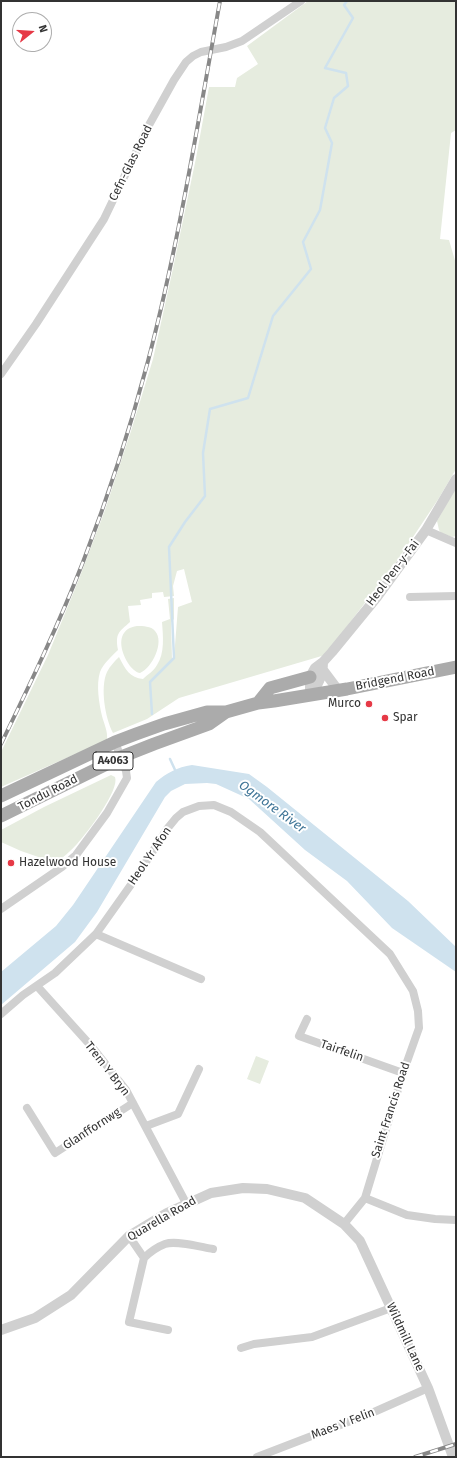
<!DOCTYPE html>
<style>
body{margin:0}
#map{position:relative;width:457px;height:1458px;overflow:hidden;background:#fff;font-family:"Fira Sans",sans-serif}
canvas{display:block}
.frame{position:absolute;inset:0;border:2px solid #333;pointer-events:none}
.north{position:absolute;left:12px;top:12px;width:40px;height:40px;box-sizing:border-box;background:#fff;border:1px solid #adadad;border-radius:50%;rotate:73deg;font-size:11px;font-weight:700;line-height:16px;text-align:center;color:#333}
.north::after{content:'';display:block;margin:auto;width:14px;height:18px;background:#e63946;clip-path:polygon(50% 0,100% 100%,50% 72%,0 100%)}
</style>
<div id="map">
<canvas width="457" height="1458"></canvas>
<div class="frame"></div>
<div class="north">N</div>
</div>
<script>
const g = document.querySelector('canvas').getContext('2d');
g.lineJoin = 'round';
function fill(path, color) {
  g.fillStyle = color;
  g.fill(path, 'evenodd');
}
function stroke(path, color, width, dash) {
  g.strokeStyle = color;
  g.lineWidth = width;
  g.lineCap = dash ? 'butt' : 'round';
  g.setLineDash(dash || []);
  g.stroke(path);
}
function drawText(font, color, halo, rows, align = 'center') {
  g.font = font + ' "Fira Sans",sans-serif';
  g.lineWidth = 4;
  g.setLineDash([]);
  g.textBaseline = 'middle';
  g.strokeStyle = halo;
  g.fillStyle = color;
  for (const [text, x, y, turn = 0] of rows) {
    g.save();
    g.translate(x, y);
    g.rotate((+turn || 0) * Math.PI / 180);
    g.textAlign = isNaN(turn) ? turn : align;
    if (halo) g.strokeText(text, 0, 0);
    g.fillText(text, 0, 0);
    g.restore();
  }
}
fill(new Path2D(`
 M 308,1 L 456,1 L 456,130 L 451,133 L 440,239 L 449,240 L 456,264 L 456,469 L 439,498 L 397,561 L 325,655 L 179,698 L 147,719 L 113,733 C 105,718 100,687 107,672 C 110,666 114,662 119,657 C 125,669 130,678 143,679 C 148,674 154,671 157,665 C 165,653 163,636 162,622 L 170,619 L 168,599 L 174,598 L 174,619 L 171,622 L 172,659 L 174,658 L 178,607 L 192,602 L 184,569 L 177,571 L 173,586 L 174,596 L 164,597 L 163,592 L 152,593 L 152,598 L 140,600 L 141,605 L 128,606 L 130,622 C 119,632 115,633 118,650 C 112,656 103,664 100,672 C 96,685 99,703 102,716 C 104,724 108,731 107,740 L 1,787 L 1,752 L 48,655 L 79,579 L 105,510 L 131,431 L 153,359 L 172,273 L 196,158 L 209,87 L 235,87 L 237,78 L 258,64 L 247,46 Z
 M 456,487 L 456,536 L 452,537 L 441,533 L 439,530 L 437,521 Z
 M 137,626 C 143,626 151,626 155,631 C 165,642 152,668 140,673 C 127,671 107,630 137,626 Z
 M 111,775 L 115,777 C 120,790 87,833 77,844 C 71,851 63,857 56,863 L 21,851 L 1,842 L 1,830 L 44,807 Z
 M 256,1056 L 269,1061 L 260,1084 L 247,1079 Z`), '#e6ecdf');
fill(new Path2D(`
 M 192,765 L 249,774 L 267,787 L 408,901 L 456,947 L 456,972 L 392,928 L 347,881 L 305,850 L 249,799 L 216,784 L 207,783 L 185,784 L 171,791 L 165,797 L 97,912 L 75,942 L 1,1005 L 1,972 L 56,926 L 73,905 L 156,782 C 167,773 177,767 192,765 Z`), '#cfe2ee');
stroke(new Path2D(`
 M 152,714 L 150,682 L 174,658 L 169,547 L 185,522 L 205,496 L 203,453 L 210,409 L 248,398 L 273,316 L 311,269 L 303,242 L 320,210 L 332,143 L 325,128 L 334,98 L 348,86 L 346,73 L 325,68 L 353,18 L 344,5 L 347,1
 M 170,759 L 176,772`), '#cfe2ee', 2.5);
stroke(new Path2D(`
 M 1,374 L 36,324 L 104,219 L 149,125 L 174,80 L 186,62 L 193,56 L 201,52 L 226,47 L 242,41 L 301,1
 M 426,530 L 456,543
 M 410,597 L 456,596
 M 1,909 L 62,867 L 76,855 L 107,813 L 127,778 L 126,771 L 115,742
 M 96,934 L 201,979
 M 37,986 L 92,1047 L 126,1090 L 186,1203
 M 1,1014 L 23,995 L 55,973 L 96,934 L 135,879 L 167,829 L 176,818 L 183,812 L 199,806 L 214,805 L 231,812 L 260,832 L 390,954 L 413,991 L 418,1011 L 419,1028 L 403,1073 L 365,1198 L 344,1224
 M 307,1019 L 299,1036 L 403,1073
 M 27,1108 L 55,1153 L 133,1103
 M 146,1126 L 178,1114 L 199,1069
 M 365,1198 L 407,1215 L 435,1219 L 456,1220
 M 129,1236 L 144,1258 L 129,1322 L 168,1330
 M 144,1258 C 150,1252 157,1247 165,1244 C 176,1240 201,1247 213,1249
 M 241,1348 L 254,1344 L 312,1337 L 391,1308
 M 257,1457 L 374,1412 L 428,1388`), '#d0d0d0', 8);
stroke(new Path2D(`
 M 323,670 L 338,690
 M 310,695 L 310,677 L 315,668 L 323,662 L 332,652 L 377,597 L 426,530 L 456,479
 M 310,695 C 318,685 323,676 323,662
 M 1,1330 L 35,1318 L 71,1295 L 129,1236 L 167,1213 L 211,1193 L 243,1188 L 267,1189 L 305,1198 L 344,1224 L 360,1241 L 428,1388 L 453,1457`), '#d0d0d0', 10);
stroke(new Path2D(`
 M 258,703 L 270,688 L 310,677
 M 1,796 L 115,742 L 136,734 L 164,724 L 207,712 L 226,712
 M 1,816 L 121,757 L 154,744 L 209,724 L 226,712 L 258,703 L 274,701 L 347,689 L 456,667`), '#ababab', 13);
const rail = new Path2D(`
 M 1,744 C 30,684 59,624 83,562 C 108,497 130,429 148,361 C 179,243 198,121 220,1
 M 415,1457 L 456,1444`);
stroke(rail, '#888', 4);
stroke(rail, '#fff', 2.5, [8]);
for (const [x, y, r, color] of [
 [369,704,4,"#e63946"],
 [385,718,4,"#e63946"],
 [11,863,4,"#e63946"]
]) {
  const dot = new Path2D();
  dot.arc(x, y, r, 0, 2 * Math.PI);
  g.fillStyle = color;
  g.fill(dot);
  stroke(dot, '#fff', 1.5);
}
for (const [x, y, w] of [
 [113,761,40]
]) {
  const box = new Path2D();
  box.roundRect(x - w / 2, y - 9, w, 18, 3);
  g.fillStyle = '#fff';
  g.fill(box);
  stroke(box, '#333', 1);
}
drawText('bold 11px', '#333', null, [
 ["A4063",113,761]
]);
drawText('12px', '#333', '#fff', [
 ["Cefn-Glas Road",131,163,-64],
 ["Heol Pen-y-Fai",393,573,-53],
 ["Bridgend Road",395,679,-11],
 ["Tondu Road",48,793,-27],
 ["Heol Yr Afon",150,856,-56],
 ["Tairfelin",342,1051,19],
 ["Trem Y Bryn",107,1069,52],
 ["Saint Francis Road",391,1110,-72],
 ["Glanffornwg",92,1129,-33],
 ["Quarella Road",162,1219,-30],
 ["Wildmill Lane",405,1337,65],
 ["Maes Y Felin",343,1424,-21]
]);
drawText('12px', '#333', '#fff', [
 ["Murco",361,704,"right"],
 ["Spar",393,718],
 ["Hazelwood House",19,863]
], 'left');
drawText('italic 13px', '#3f7597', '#fff', [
 ["Ogmore River",272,807,36]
]);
</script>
